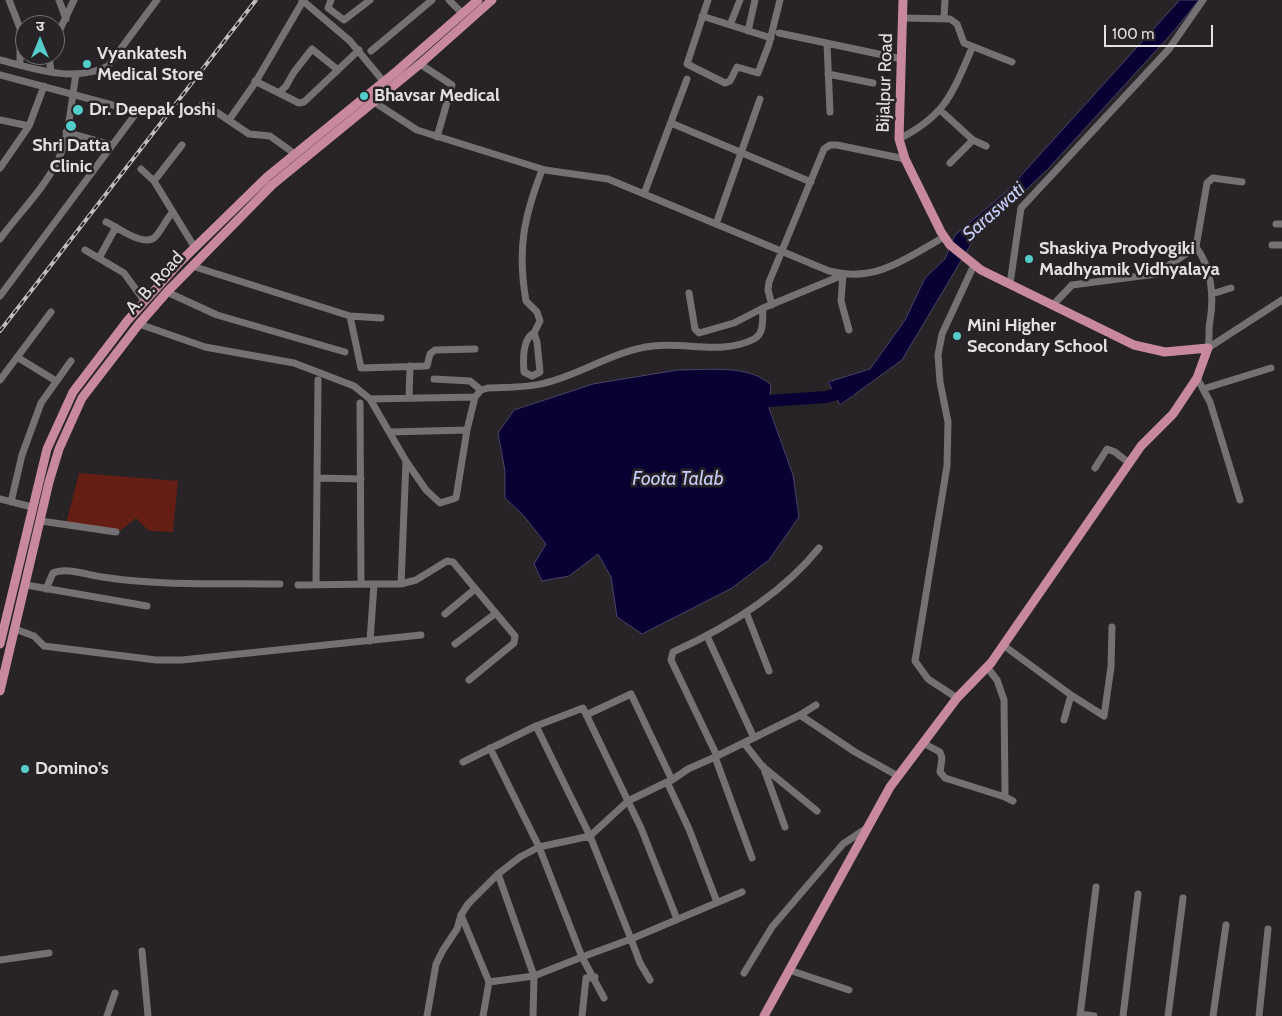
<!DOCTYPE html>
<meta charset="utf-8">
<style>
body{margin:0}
#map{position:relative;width:1282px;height:1016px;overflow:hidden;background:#272326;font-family:Cabin,"Noto Sans Devanagari",sans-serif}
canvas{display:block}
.north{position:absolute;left:15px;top:15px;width:50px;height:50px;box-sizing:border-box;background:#272326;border:1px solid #726f71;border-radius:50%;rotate:0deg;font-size:14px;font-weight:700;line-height:20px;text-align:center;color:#e3e0e2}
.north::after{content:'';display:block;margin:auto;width:18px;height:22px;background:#53cdc9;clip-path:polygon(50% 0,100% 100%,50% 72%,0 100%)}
.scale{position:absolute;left:1104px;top:25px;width:109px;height:22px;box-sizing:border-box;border:2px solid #e3e0e2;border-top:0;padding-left:6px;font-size:15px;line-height:18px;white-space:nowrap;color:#e3e0e2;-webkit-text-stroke:4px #272326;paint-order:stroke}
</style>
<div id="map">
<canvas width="1282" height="1016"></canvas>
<div class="north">उ</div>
<div class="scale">100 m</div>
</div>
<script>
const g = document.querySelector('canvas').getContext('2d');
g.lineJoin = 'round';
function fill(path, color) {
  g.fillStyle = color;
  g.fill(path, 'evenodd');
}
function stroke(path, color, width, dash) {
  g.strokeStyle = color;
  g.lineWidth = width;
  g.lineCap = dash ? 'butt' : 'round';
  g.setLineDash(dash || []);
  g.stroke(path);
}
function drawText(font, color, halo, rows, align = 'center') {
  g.font = font + ' Cabin,sans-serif';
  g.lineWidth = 5;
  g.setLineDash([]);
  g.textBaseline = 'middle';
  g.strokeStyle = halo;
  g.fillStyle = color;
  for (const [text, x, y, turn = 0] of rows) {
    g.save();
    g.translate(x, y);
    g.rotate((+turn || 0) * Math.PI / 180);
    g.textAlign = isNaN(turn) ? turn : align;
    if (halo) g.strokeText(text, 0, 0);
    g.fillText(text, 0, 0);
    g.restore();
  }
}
fill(new Path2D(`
 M 79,473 L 178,481 L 173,532 L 149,531 L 136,518 L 121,530 L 66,524 Z`), '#651e13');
const water = new Path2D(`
 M 1180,0 L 1199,0 L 1173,32 L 1048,169 L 974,239 L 902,360 L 840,405 L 828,382 L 870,369 L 905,320 L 925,278 L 945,259 L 955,235 L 1006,192 Z
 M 678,370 C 707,370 749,364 771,385 L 769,408 L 793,475 L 799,517 L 769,560 L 732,588 L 642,634 L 617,617 L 611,577 L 598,554 L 569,576 L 542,581 L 534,564 L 546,544 L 524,516 L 505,498 L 505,471 L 498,433 L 514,410 L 593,384 Z`);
fill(water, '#080033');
stroke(water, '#4a4368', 1);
stroke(new Path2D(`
 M 768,401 L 826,397 L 849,391`), '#080033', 12);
stroke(new Path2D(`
 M 9,0 L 20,28 L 20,65
 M 59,0 L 66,19
 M 302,0 L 350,41 L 384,82
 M 331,0 L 328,8 L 344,20 L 370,0
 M 449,0 L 462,13
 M 708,0 L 687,64 L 725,83 L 730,81 L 737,67 L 758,73 L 769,44 L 780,0
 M 702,16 L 771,38
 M 903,18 L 950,19 L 957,24 L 964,43 L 1012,62
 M 944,18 L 945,0
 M 730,25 L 740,0
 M 748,31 L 755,0
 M 779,33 L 902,59
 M 55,40 L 74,0
 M 827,43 L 830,112
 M 371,51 L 432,0
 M 49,55 L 51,72
 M 0,60 C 34,69 75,83 108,66 L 157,0
 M 420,64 L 452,85 L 437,137
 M 828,74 L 873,83
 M 0,75 L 131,110 L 134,116 L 0,296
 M 255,81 L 299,103 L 304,102 L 359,50
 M 280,92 L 286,86 L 294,72 L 312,49 L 338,70
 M 374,102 L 417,130 L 545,170 L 608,179 L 829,271 C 876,283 905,259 944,237
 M 203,103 L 249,134 L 270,136 L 295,154
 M 940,110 L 973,140 L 986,146
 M 0,120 L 29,126 L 0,168
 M 229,120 L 255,83 L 303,1
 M 671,123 L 811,182
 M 29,126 L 44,86
 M 66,132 L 112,145
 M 899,139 C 946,115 952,94 972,48
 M 950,163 L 973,140
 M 141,169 L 154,181 L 195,248
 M 154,181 L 182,145
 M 644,194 L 687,79
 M 106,222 C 118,227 145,249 156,236 C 162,229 166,220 172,213
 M 716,224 L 760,99
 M 1276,224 L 1282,224
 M 0,239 C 19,213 45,188 59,158 C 70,133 71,101 76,75
 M 1272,245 L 1282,245
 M 1196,247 C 1212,268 1214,297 1210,321 C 1208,330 1210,339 1208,348
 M 85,250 L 124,273 L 145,302
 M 99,258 L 116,227
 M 192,266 L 350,316 L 361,368 L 427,366 L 430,354 L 435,350 L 475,349
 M 1010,284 L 1021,208 L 1169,49 L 1203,0
 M 167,292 L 217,315 L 345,352
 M 689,293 L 695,329 L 699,333 L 734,323 L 763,308
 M 1212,294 L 1231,288
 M 772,305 L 768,290 L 769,282 L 824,149 L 830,145 L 837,145 L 905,159
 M 1053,305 L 1072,285 L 1156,274 L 1196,247 L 1207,183 L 1213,178 L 1242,182
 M 350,316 L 381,318
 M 139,324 L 205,347 L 294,363 L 354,386 L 370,399 L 406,461 L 426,490 L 440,503 L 456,498 L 467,430 L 475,397 L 370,399
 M 534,333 C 522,339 523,360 524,372 L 532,376 L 540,372 L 537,342 L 534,333 L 540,321 L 537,312 L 526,301 C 517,249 524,217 542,170
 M 1208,348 L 1282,300
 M 17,357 L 56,381
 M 1197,378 L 1210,402 L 1240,500
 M 434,379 L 470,381 L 481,390
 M 0,380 L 51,312
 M 1203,389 L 1271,368
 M 475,397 L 481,390 L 488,388 C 507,387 527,388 545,383 C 582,374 615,350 653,346 C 686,342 723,355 754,339 C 765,333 762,319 763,308 L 843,275 L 841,301 L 849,330
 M 409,398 L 410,366
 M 360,403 L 361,584
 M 390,432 L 467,430
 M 1095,468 L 1107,449 L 1115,452 L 1129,463
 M 317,478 L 361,479
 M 0,499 L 32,507
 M 11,502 L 22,455 L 41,403 L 71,361
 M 41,521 L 116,532
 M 316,584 L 318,380
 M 401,584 L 416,580 L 447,561 L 453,562 L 515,636 L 514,643 L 469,680
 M 26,585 L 147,606
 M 298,585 L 374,584
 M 46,589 L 53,573 C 66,567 88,575 102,577 C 160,586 221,583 280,584
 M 746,612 L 769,671
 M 445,614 L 475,589
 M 15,629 L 34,636 L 44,646 L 156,660 L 182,660 L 421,635
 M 707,636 L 754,738
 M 370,641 L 374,584 L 401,584 L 406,461
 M 455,644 L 496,613
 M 1003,645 L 1071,695 L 1064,720
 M 987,667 L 997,680 L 1004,700 L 1005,790 L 1005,797 L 1013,801
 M 1071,695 L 1104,716 L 1111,667 L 1112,627
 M 957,698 L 928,679 L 915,661 L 947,466 L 948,422 L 940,382 L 938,355 L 942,334 L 974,265
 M 586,715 L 631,694 L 672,780 L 669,781
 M 800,715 L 855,752 L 898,776
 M 536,726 L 583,708 L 641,828 L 677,919
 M 744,743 L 762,766 L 817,811
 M 923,743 L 940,752 L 942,758 L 940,772 L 945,778 L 1005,797
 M 717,756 L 671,660 L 673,652 C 726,628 782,594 819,548
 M 715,757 L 800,715 L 816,705
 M 463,762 L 536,726 L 590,836 L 539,847 L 582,957 L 534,976 L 533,1016
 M 763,766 L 785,827
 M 672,780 L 688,769 L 715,757 L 752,858
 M 717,902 L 689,829 L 667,782 L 628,801 L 590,836 L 631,939 L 742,892
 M 461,915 L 489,982 L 534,976 L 498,874 L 520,857 L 539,847 L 490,748
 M 142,951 L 148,1016
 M 0,960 L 49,953
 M 789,970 L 849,990
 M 744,973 L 772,927 L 843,844 L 867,828
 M 604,998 L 582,957 L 631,939 L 640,963 L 650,980
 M 1080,1014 L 1094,1016
 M 107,1016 L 115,993
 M 427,1016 L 436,964 L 443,950 L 457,929 L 461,915 L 468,904 L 498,874
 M 483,1016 L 489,982
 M 582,1016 L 586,978 L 595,977
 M 1080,1016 L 1096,887
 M 1123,1016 L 1138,894
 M 1168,1016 L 1183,898
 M 1213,1016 L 1226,925
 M 1259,1016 L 1268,929`), '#757074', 7);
stroke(new Path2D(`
 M 0,644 L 47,449 L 73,392 L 128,320 L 180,262 L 267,177 L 397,71 L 478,0
 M 0,691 L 49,482 L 59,449 L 82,398 L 139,324 L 167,292 L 272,185 L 420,64 L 492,0
 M 764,1016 L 890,787 L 957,698 L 991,663 L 1141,446 L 1173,414 L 1197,378 L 1208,348 L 1165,352 L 1134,345 L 981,270 L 950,245 L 941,232 L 905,159 L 899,139 L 903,0`), '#c7899b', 9);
const rail = new Path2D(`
 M 0,331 L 256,0`);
stroke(rail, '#c0bdbf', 4);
stroke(rail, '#272326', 2, [5.5]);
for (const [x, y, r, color] of [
 [87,64,5,"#53cdc9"],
 [364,96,5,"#53cdc9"],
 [78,110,6,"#53cdc9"],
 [71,126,6,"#53cdc9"],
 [1029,259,5,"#53cdc9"],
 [957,336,5,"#53cdc9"],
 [25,769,5,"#53cdc9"]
]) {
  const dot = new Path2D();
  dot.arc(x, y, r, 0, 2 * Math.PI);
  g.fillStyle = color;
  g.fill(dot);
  stroke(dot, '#272326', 2);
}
drawText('bold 18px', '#e3e0e2', '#272326', [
 ["Vyankatesh",97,54],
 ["Medical Store",97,75],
 ["Bhavsar Medical",374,96],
 ["Dr. Deepak Joshi",89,110],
 ["Shri Datta",71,146,"center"],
 ["Clinic",71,167,"center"],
 ["Shaskiya Prodyogiki",1039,249],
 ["Madhyamik Vidhyalaya",1039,270],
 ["Mini Higher",967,326],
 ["Secondary School",967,347],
 ["Domino's",35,769]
], 'left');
drawText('18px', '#e3e0e2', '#272326', [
 ["Bijalpur Road",885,83,-88],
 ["A. B. Road",155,283,-48]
]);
drawText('italic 19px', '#c6cdf8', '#272326', [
 ["Saraswati",994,212,-42],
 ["Foota Talab",678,479]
]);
</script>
